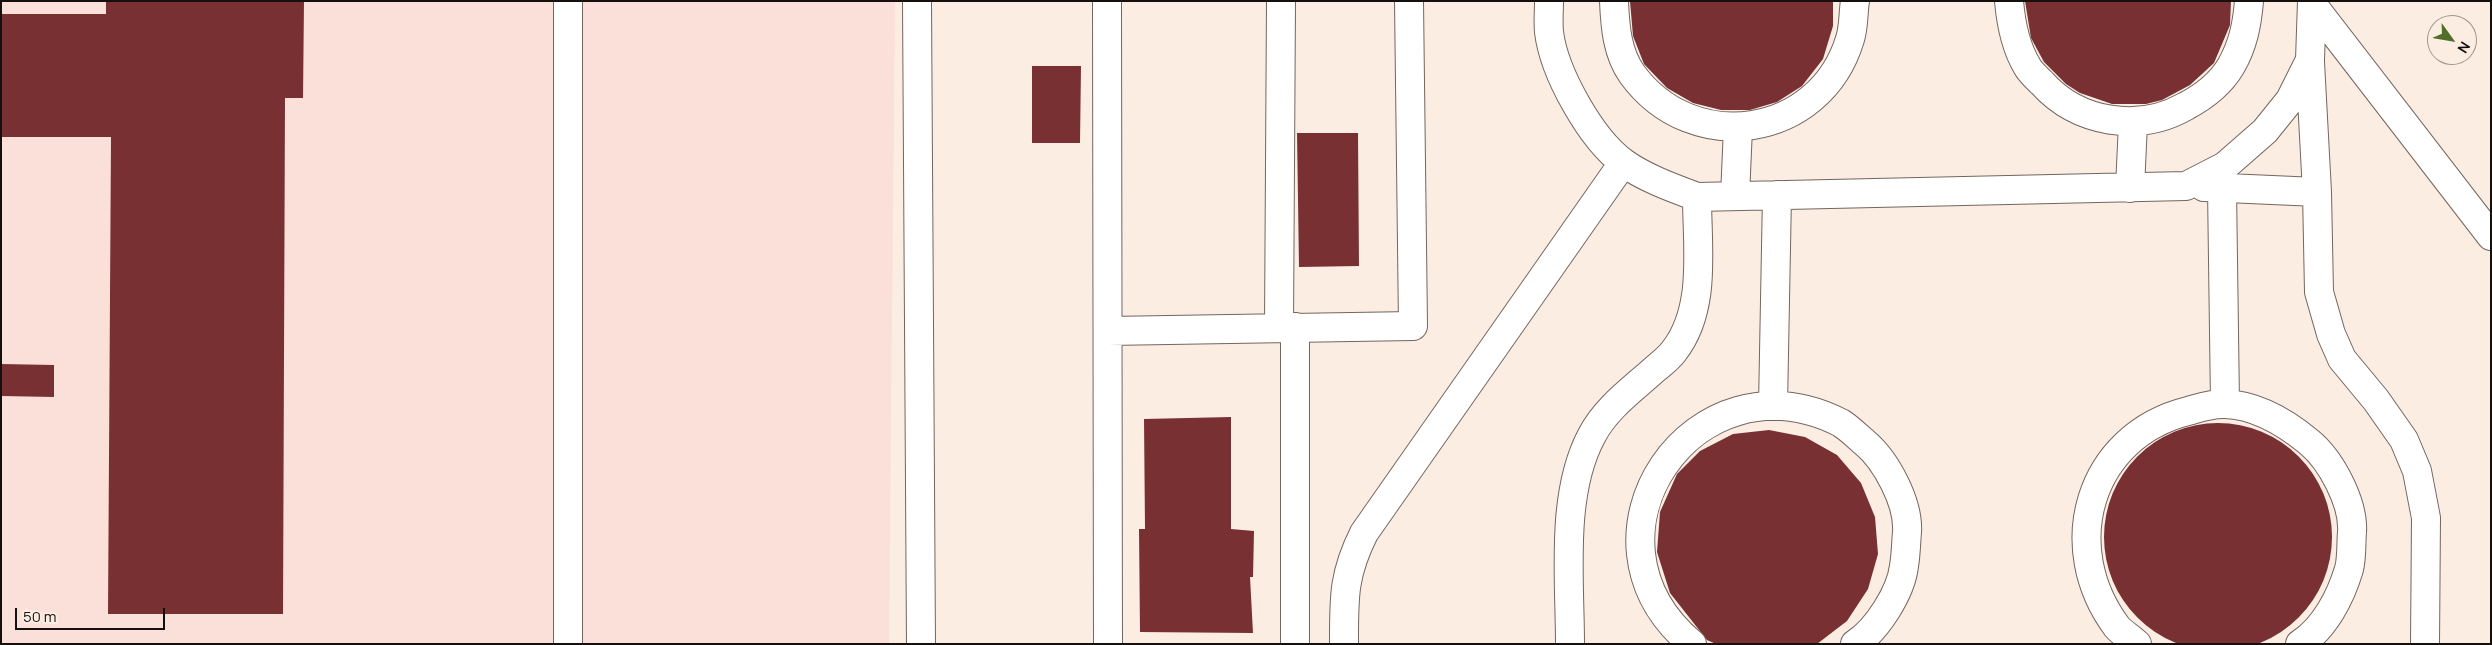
<!DOCTYPE html>
<style>
body{margin:0}
#map{position:relative;width:2492px;height:645px;overflow:hidden;background:#fcede3;font-family:Manrope,sans-serif}
canvas{display:block}
.frame{position:absolute;inset:0;border:2px solid #15100d;pointer-events:none}
.north{position:absolute;left:2427px;top:15px;width:50px;height:50px;box-sizing:border-box;background:#fcede3;border:1px solid #a0958d;border-radius:50%;rotate:122deg;font-size:14px;font-weight:700;line-height:20px;text-align:center;color:#15100d}
.north::after{content:'';display:block;margin:auto;width:18px;height:22px;background:#507027;clip-path:polygon(50% 0,100% 100%,50% 72%,0 100%)}
.scale{position:absolute;left:15px;top:608px;width:150px;height:22px;box-sizing:border-box;border:2px solid #15100d;border-top:0;padding-left:6px;font-size:15px;line-height:18px;white-space:nowrap;color:#15100d;-webkit-text-stroke:4px #fcede3;paint-order:stroke}
</style>
<div id="map">
<canvas width="2492" height="645"></canvas>
<div class="frame"></div>
<div class="north">N</div>
<div class="scale">50 m</div>
</div>
<script>
const g = document.querySelector('canvas').getContext('2d');
g.lineJoin = 'round';
function fill(path, color) {
  g.fillStyle = color;
  g.fill(path, 'evenodd');
}
function stroke(path, color, width, dash) {
  g.strokeStyle = color;
  g.lineWidth = width;
  g.lineCap = dash ? 'butt' : 'round';
  g.setLineDash(dash || []);
  g.stroke(path);
}
fill(new Path2D(`
 M 1,1 L 895,1 L 889,644 L 1,644 Z`), '#fae0d9');
fill(new Path2D(`
 M 106,1 L 304,1 L 303,98 L 285,98 L 283,614 L 108,614 L 111,137 L 1,137 L 1,14 L 106,14 Z
 M 1630,1 L 1833,1 L 1833,26 L 1823,59 L 1802,86 L 1777,102 L 1750,110 L 1721,110 L 1693,103 L 1667,88 L 1644,64 L 1633,36 Z
 M 2025,1 L 2231,1 L 2230,25 L 2214,63 L 2190,85 L 2162,100 L 2146,104 L 2112,104 L 2080,93 L 2066,84 L 2044,62 L 2031,38 Z
 M 1032,66 L 1081,66 L 1080,143 L 1032,143 Z
 M 1297,133 L 1358,133 L 1359,266 L 1299,267 Z
 M 1,364 L 54,365 L 54,397 L 1,396 Z
 M 1231,417 L 1231,529 L 1254,531 L 1253,577 L 1250,577 L 1253,633 L 1140,632 L 1139,529 L 1145,529 L 1144,419 Z
 M2104 537a114 114 0 1 1 228 0a114 114 0 1 1-228 0Z
 M 1769,430 L 1805,437 L 1837,455 L 1861,483 L 1875,517 L 1878,554 L 1868,589 L 1847,621 L 1817,644 L 1716,644 L 1707,640 L 1670,593 L 1657,552 L 1660,512 L 1677,474 L 1700,451 L 1733,434 Z`), '#793033');
const minor = new Path2D(`
 M 917,1 L 921,644
 M 1107,1 L 1108,644
 M 1549,1 C 1549,11 1548,22 1549,32 C 1554,73 1591,139 1624,163 C 1645,178 1673,188 1697,197 L 2186,186 L 2225,166 L 2265,131 L 2290,100 L 2310,60 L 2312,1
 M 1614,1 C 1615,26 1617,53 1632,74 C 1692,157 1820,139 1850,39 C 1854,27 1853,13 1855,1
 M 2009,1 C 2011,24 2015,46 2027,66 C 2030,72 2037,78 2042,83 C 2078,123 2139,133 2186,106 C 2203,97 2221,83 2231,66 C 2243,45 2247,25 2249,1
 M 2312,4 L 2491,236
 M 2310,62 L 2317,192 L 2319,292 L 2331,334 L 2342,359 L 2376,400 L 2404,440 L 2417,471 L 2426,518 L 2425,644
 M 2204,187 L 2317,192
 M 2130,188 L 2133,123
 M 2222,188 L 2225,404
 M 1735,196 L 1738,128
 M 1279,327 L 1281,1
 M 1295,327 L 1295,644
 M 1108,331 L 1413,326 L 1409,1
 M 1773,406 L 1777,195
 M 568,644 L 568,1
 M 1344,644 C 1344,598 1343,575 1364,533 L 1623,163
 M 1570,644 C 1570,578 1560,494 1592,435 C 1606,408 1633,389 1655,369 C 1661,364 1669,358 1674,351 C 1707,309 1697,247 1697,197
 M 1692,644 C 1565,538 1694,348 1841,423 C 1849,428 1857,436 1864,442 C 1886,460 1909,503 1907,532 C 1906,543 1906,554 1904,566 C 1901,592 1877,630 1855,644
 M 2137,644 C 2131,638 2122,633 2117,627 C 2057,547 2088,436 2188,411 C 2199,408 2212,403 2225,404 C 2256,405 2286,423 2309,442 C 2331,460 2354,503 2352,532 C 2351,543 2352,558 2349,569 C 2341,596 2325,628 2300,644`);
stroke(minor, '#73665e', 30);
stroke(minor, '#fff', 28);
</script>
